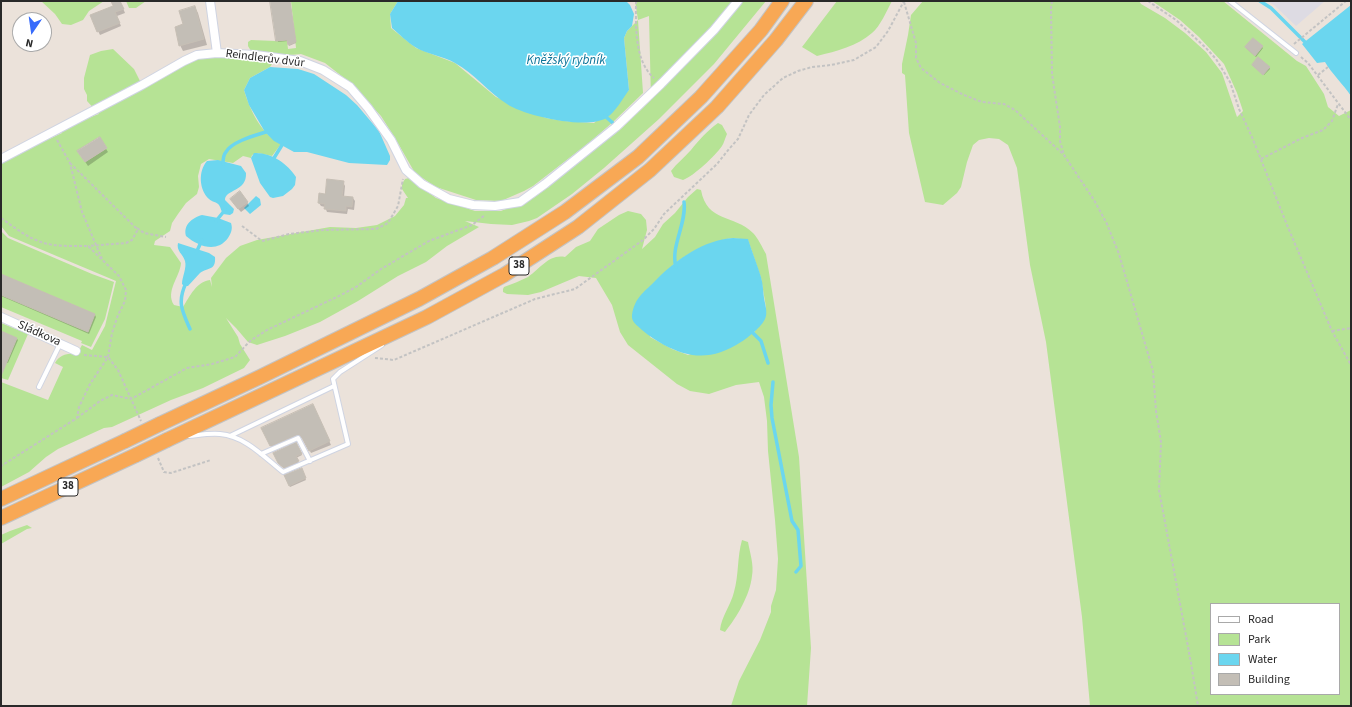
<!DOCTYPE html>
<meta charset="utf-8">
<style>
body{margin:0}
#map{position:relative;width:1352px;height:707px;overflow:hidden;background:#ebe2da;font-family:"Source Sans 3",sans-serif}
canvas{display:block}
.frame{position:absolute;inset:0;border:2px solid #292929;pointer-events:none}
.legend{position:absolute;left:1210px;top:603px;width:130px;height:92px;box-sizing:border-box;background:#fff;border:1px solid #a9a9a9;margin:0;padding:5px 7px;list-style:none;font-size:12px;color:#292929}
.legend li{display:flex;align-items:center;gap:8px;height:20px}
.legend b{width:20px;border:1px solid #a9a9a9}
.north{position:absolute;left:12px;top:12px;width:40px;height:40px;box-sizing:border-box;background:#fff;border:1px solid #a9a9a9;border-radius:50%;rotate:193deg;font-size:11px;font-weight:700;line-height:16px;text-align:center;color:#292929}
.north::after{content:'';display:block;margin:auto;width:14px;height:18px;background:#376bfb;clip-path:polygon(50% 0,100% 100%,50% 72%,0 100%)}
</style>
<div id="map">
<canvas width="1352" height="707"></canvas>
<div class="frame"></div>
<ul class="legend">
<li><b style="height:5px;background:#fff"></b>Road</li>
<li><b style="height:11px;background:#b6e395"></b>Park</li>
<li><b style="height:11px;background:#6bd6ef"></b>Water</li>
<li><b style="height:11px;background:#c3beb6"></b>Building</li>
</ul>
<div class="north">N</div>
</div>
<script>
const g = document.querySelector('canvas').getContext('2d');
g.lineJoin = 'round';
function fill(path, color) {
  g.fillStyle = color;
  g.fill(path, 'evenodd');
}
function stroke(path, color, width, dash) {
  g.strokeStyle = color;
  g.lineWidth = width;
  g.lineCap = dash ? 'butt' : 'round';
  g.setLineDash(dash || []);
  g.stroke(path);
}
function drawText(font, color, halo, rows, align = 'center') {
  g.font = font + ' "Source Sans 3",sans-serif';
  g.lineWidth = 3;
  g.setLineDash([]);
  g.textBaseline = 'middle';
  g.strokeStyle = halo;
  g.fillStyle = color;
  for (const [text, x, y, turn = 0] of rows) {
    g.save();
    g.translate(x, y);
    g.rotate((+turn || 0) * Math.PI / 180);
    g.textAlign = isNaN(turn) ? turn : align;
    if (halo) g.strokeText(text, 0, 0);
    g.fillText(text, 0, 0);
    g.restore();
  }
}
fill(new Path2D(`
 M 1267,1 L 1325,1 L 1296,26 L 1274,5 Z`), '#dddbe3');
fill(new Path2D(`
 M 41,1 L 104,1 L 89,11 L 83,20 L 71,25 L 62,24 L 55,14 Z
 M 126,1 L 146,1 L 136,8 L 129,8 Z
 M 291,1 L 398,1 L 390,14 L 391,28 L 416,48 L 455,63 L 496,97 L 546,118 L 564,121 L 594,123 L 629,90 L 624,38 L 627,31 L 638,20 L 635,1 L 766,1 L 714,64 L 659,119 L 604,168 L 572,194 L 537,218 L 529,221 L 512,225 L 491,224 L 465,221 L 479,227 L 447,246 L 426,262 L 398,276 L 358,301 L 320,322 L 285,336 L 257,345 L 248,342 L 236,328 L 226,318 L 238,337 L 240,344 L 250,360 L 244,368 L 203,388 L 171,400 L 112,427 L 104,428 L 58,449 L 46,457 L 29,472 L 1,487 L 1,382 L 48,400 L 63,367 L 55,363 C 60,354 68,353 77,354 L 82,345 L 92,350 L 105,326 L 116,281 L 9,236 L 1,226 L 1,163 L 45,140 L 49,139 L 62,133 L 62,131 L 76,122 L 99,114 L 87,101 L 87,95 L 84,89 L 84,78 L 90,55 L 101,51 L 113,49 L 134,69 L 142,85 L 197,55 L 276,58 L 270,67 L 250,78 L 244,90 C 250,110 261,134 281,144 L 272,156 L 258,153 L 252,155 L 251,158 L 243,156 L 233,163 L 209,159 L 201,164 L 198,176 L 199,187 L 197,194 L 186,203 L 178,214 L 172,223 L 170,231 L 155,241 L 154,245 L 170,247 L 181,263 C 180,277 165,291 174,305 L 183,307 C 190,296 196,282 210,280 L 212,287 L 211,278 L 226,258 L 240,246 L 257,240 L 330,227 L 356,228 L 377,225 L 395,216 L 404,205 L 406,198 L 408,198 L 402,189 L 402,184 L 405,179 L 409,178 L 436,198 L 475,211 L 501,211 L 535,197 L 622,128 L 651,100 L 649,16 L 638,20 L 643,93 L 613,122 L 590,142 L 533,186 L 524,191 L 501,201 L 476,200 L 436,187 L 415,173 L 395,138 L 381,116 L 348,81 L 325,63 L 301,54 L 290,55 L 251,51 L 248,46 L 248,42 L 251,40 L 276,41 L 287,40 L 288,49 L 296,48 ZM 99,137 L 107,148 L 85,162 L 77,151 Z
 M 837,1 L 892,1 C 887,10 880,27 872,33 C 857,46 837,51 817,56 L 802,47 Z
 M 923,1 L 1139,1 L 1141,4 L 1165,18 L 1185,33 L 1206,52 L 1222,73 L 1237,117 L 1243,111 L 1237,93 L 1224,64 L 1199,37 L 1180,20 L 1152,1 L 1223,1 L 1297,61 L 1306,66 L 1324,94 L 1328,107 L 1339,116 L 1351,110 L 1351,706 L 1090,706 L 1082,617 L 1046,342 L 1030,265 L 1017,168 L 1008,145 L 999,139 L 989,138 L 979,140 L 973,145 L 967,162 L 961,187 L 957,193 L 943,205 L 925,202 L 909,133 L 905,75 L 902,73 L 902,64 L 908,35 L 911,15 ZM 1211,604 L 1339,604 L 1339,694 L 1211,694 Z
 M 718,123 L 722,125 L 727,134 C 725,138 724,143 722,146 C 715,156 694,176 683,180 L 674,177 L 671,171 C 677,163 685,157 691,150 C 699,140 707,131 718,123 Z
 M 697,189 L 701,190 C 707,223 734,214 753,233 C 758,238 762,247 766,254 L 799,457 L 811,648 L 807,706 L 731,706 L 739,681 L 760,640 L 771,612 L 771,606 L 776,590 L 778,559 L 775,520 L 768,451 L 767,421 L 764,397 L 759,382 L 736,385 L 709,394 L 690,391 L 677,384 L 628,345 L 620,332 L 612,305 L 596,278 L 579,276 L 541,292 L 528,295 L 507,294 L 503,292 L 503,289 L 504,287 C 512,284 520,281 528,277 C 541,268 549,254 565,257 L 576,247 L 590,241 L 598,229 L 619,215 L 628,211 L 641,214 L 646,220 L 647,230 L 642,249 L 655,237 L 663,224 L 675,213 L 688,197 ZM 733,238 L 748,240 L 761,278 L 766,307 L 754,333 L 688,355 L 672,349 L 650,337 L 656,281 L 675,263 L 692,252 L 713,243 L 726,239 Z
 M 1,231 L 8,238 L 92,274 L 114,282 L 105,319 L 91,347 L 81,343 L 82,341 L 1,307 Z
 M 1,323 L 28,334 L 8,380 L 1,378 Z
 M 27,525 L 32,528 L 27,529 L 1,544 L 1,535 L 10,531 Z
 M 742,540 L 748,542 C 750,553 754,565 752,576 C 750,595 737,617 725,632 L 720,630 C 721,617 731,605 734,592 C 739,575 737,557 742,540 Z`), '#b6e395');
fill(new Path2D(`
 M 398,1 L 626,1 L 630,5 L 634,14 L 632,26 L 627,31 L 624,38 L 629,90 C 623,98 615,113 606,118 C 588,130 524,116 507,104 C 488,92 474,73 455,63 C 443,56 426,54 415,47 C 407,42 399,34 392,28 L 390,14 Z
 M 1351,5 L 1351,96 C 1343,84 1332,74 1325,62 L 1317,63 L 1302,44 Z
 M 270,67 L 298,69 L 314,74 L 346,95 L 357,105 L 379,131 L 390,156 L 390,160 L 387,165 L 349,163 L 307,152 L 294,152 L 274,141 L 265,132 L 249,105 L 244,90 L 250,78 Z
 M 254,153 C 271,152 288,164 296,177 L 295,185 L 292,189 L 283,196 L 273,198 L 270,197 L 260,183 L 251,158 Z
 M 218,160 L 241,166 L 246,173 C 247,192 225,189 225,200 L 234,209 L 233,213 L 230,215 L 223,214 C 221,211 221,208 219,205 C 217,202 212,202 209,199 C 199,190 198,171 207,161 Z
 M 256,196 L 260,199 L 261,205 L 250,214 L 244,208 Z
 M 202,215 L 218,218 L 231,223 C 233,229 231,233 228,238 C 217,253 199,247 186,236 C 183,225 192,218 202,215 Z
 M 733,238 L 748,239 C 752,252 757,264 761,277 C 763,284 763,291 764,298 C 765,304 768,313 765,319 C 762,326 748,338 741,342 C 714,359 693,360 664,345 C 656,340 649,336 642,330 C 637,325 631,322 632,315 C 635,296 645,292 657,279 C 677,259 704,240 733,238 Z
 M 178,243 L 209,253 L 215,257 C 216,271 208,267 200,273 C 196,277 192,282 188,286 L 184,286 L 182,284 C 182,277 187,268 185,261 C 183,254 176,251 178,243 Z`), '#6bd6ef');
fill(new Path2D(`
 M 115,1 L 120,1 L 125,13 L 117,16 L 121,26 L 100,35 L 98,31 L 114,7 Z
 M 271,1 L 290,1 L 296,43 L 289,46 L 288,41 L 278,42 Z
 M 195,7 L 198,13 L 207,45 L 183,51 L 180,45 L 184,24 Z
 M 1262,47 L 1263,48 L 1256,57 L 1246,48 Z
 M 1253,65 L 1269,67 L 1270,69 L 1264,75 Z
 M 99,138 L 108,152 L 88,166 L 78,151 Z
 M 343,182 L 345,186 L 344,197 L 353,198 L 355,201 L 354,210 L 348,209 L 347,214 L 327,212 L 325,207 L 321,206 L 319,203 L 326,195 Z
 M 247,202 L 249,206 L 241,212 L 233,203 Z
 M 1,275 L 95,315 L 96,317 L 89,334 L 1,296 Z
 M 1,332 L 17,339 L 18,340 L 8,363 L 1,360 Z
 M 314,408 L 331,445 L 311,453 L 304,439 L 300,437 L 272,449 L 263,429 Z
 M 296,444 L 302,455 L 296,458 L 299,463 L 285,469 L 280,465 L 274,453 Z
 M 301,469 L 306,480 L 290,487 L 285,476 Z`), '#0003');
stroke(new Path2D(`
 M 1260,1 L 1271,8 L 1305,42
 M 605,116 L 614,124
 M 274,158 L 282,145
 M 223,164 C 223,160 223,155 226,152 C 232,141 257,135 269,131
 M 216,221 L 225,210
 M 196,253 L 202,240
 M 676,267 C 670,247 687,223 684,202
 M 186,283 C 177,302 182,311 190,329
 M 751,331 L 761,341 L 768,363
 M 773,382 L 771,405 L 772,418 L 792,521 L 798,530 L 801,566 L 796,572`), '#6bd6ef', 3.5);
const building = new Path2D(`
 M 111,1 L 120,1 L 124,9 L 115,12 L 120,23 L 97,32 L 90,15 L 113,6 Z
 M 270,1 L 290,1 L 296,42 L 288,45 L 287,40 L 276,41 Z
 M 195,6 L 204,39 L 179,46 L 175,27 L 183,24 L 179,11 Z
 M 1253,38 L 1263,46 L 1255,56 L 1245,47 Z
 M 1258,57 L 1270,67 L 1263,75 L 1252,65 Z
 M 100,137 L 107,148 L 85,162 L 77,151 Z
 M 327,179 L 344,181 L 342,196 L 353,197 L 352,207 L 346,206 L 346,211 L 324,209 L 325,204 L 318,203 L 319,193 L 325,194 Z
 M 240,191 L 248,202 L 238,209 L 230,199 Z
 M 1,274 L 95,314 L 88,332 L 1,295 Z
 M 1,331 L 17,338 L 1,376 Z
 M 313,404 L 330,441 L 309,451 L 301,436 L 298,435 L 270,446 L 261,428 Z
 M 296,442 L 302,454 L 296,456 L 299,461 L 284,468 L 278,463 L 273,453 Z
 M 302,468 L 306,478 L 289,486 L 284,475 Z`);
fill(building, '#c3beb6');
stroke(building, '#c6beb4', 1);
const service = new Path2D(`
 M 1230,1 L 1296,53
 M 39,387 L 60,344
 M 189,436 C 199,435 210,433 220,434 C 245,436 264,457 283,472 L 348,444 L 333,379 L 340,372 L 382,345
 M 230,436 L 334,386
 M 261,454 L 298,438 L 310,461`);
const minor = new Path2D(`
 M 210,1 L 217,53
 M 1,159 L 142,85 L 184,61 L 197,55 L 217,53 L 256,55 L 300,61 L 323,70 L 350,87 L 368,108 L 391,140 L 406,170 L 422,184 L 449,199 L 473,205 L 495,206 L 520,202 L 545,184 L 616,127 L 661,84 L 714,30 L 738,1
 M 1,317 L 76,351`);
const trunk = new Path2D(`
 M 160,424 L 260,377 L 419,299 L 493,258 L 565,212 L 638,157 L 701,97 L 761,30 L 782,1
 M 167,440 L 427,317 L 504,275 L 578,227 L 650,170 L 717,107 L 776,40 L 806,1
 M 1,499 L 125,441
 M 1,518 L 136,455`);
stroke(service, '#cfd4e2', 6);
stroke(minor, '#cfd4e2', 10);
stroke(trunk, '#c3c3c3', 16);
stroke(new Path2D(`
 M 636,1 C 636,25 634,61 654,78
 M 1052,1 L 1051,8 L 1052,74 L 1060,127 L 1060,141 L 1064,155 L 1094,200 L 1107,224 L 1119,254 L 1153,371 L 1156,411 L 1161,442 L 1159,490 L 1191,663 L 1198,706
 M 1148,1 L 1176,20 L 1206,48 L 1216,59 L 1230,82 L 1239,109 L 1252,137 L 1287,225 L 1332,331 L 1351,365
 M 904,2 L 916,43 L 916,58 L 921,68 L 940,83 L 964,95 L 982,102 L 1004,104 L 1015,110 L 1064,155
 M 1294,44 L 1346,1
 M 1301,57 L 1308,63 L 1351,120
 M 1318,75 L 1328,67
 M 57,140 L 70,163 L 82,212 L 102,259
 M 1261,159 L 1302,138 L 1323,130 L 1332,121 L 1338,104
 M 70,163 L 136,228 L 137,231 L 132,240 L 126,243 L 88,246
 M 1,218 C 14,227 26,237 41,242 C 55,247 73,246 88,246 L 119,276 L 126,290 L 125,301 L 118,315 L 112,333 L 108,357 L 90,384 L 79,407 L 77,418 L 1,466
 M 242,226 L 262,241 L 289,234 L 323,230 L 376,229 L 388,223 L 398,206 L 403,179
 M 137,228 L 144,233 L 166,237
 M 1332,331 L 1351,328
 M 84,355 L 108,357 L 118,370 L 141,421
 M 375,358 L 394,360 L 535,299 L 575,289 L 643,240 L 654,229 L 664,214 L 717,164 L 729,149 L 738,139 L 749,115 L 764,95 L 783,78 L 798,71 L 812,67 L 831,65 L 854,60 L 876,47 L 888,31 L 904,1
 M 77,418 L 100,401 L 112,395 L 131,399 L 187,368 L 212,364 L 235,357 L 250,341 L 267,330 L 341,295 L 356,287 L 381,269 L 429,241 L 472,225 L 485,215
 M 158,458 L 164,472 L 171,473 L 211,460`), '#c3c3c3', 2, [3, 2]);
stroke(service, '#fff', 4);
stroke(minor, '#fff', 8);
stroke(trunk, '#f8a855', 14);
const trunkBridge = new Path2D(`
 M 125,441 L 160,424
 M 136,455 L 167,440`);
stroke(trunkBridge, '#c3c3c3', 16, []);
stroke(trunkBridge, '#f8a855', 14);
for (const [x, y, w] of [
 [519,266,20],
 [68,487,20]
]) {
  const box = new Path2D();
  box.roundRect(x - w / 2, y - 9, w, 18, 3);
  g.fillStyle = '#fff';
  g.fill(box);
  stroke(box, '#292929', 1);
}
drawText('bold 11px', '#292929', null, [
 ["38",519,266],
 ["38",68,487]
]);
drawText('12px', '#292929', '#fff', [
 ["Reindlerův dvůr",265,59,7],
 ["Sládkova",39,334,24]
]);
drawText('italic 13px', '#0c7499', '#fff', [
 ["Kněžský rybník",566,61]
]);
</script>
